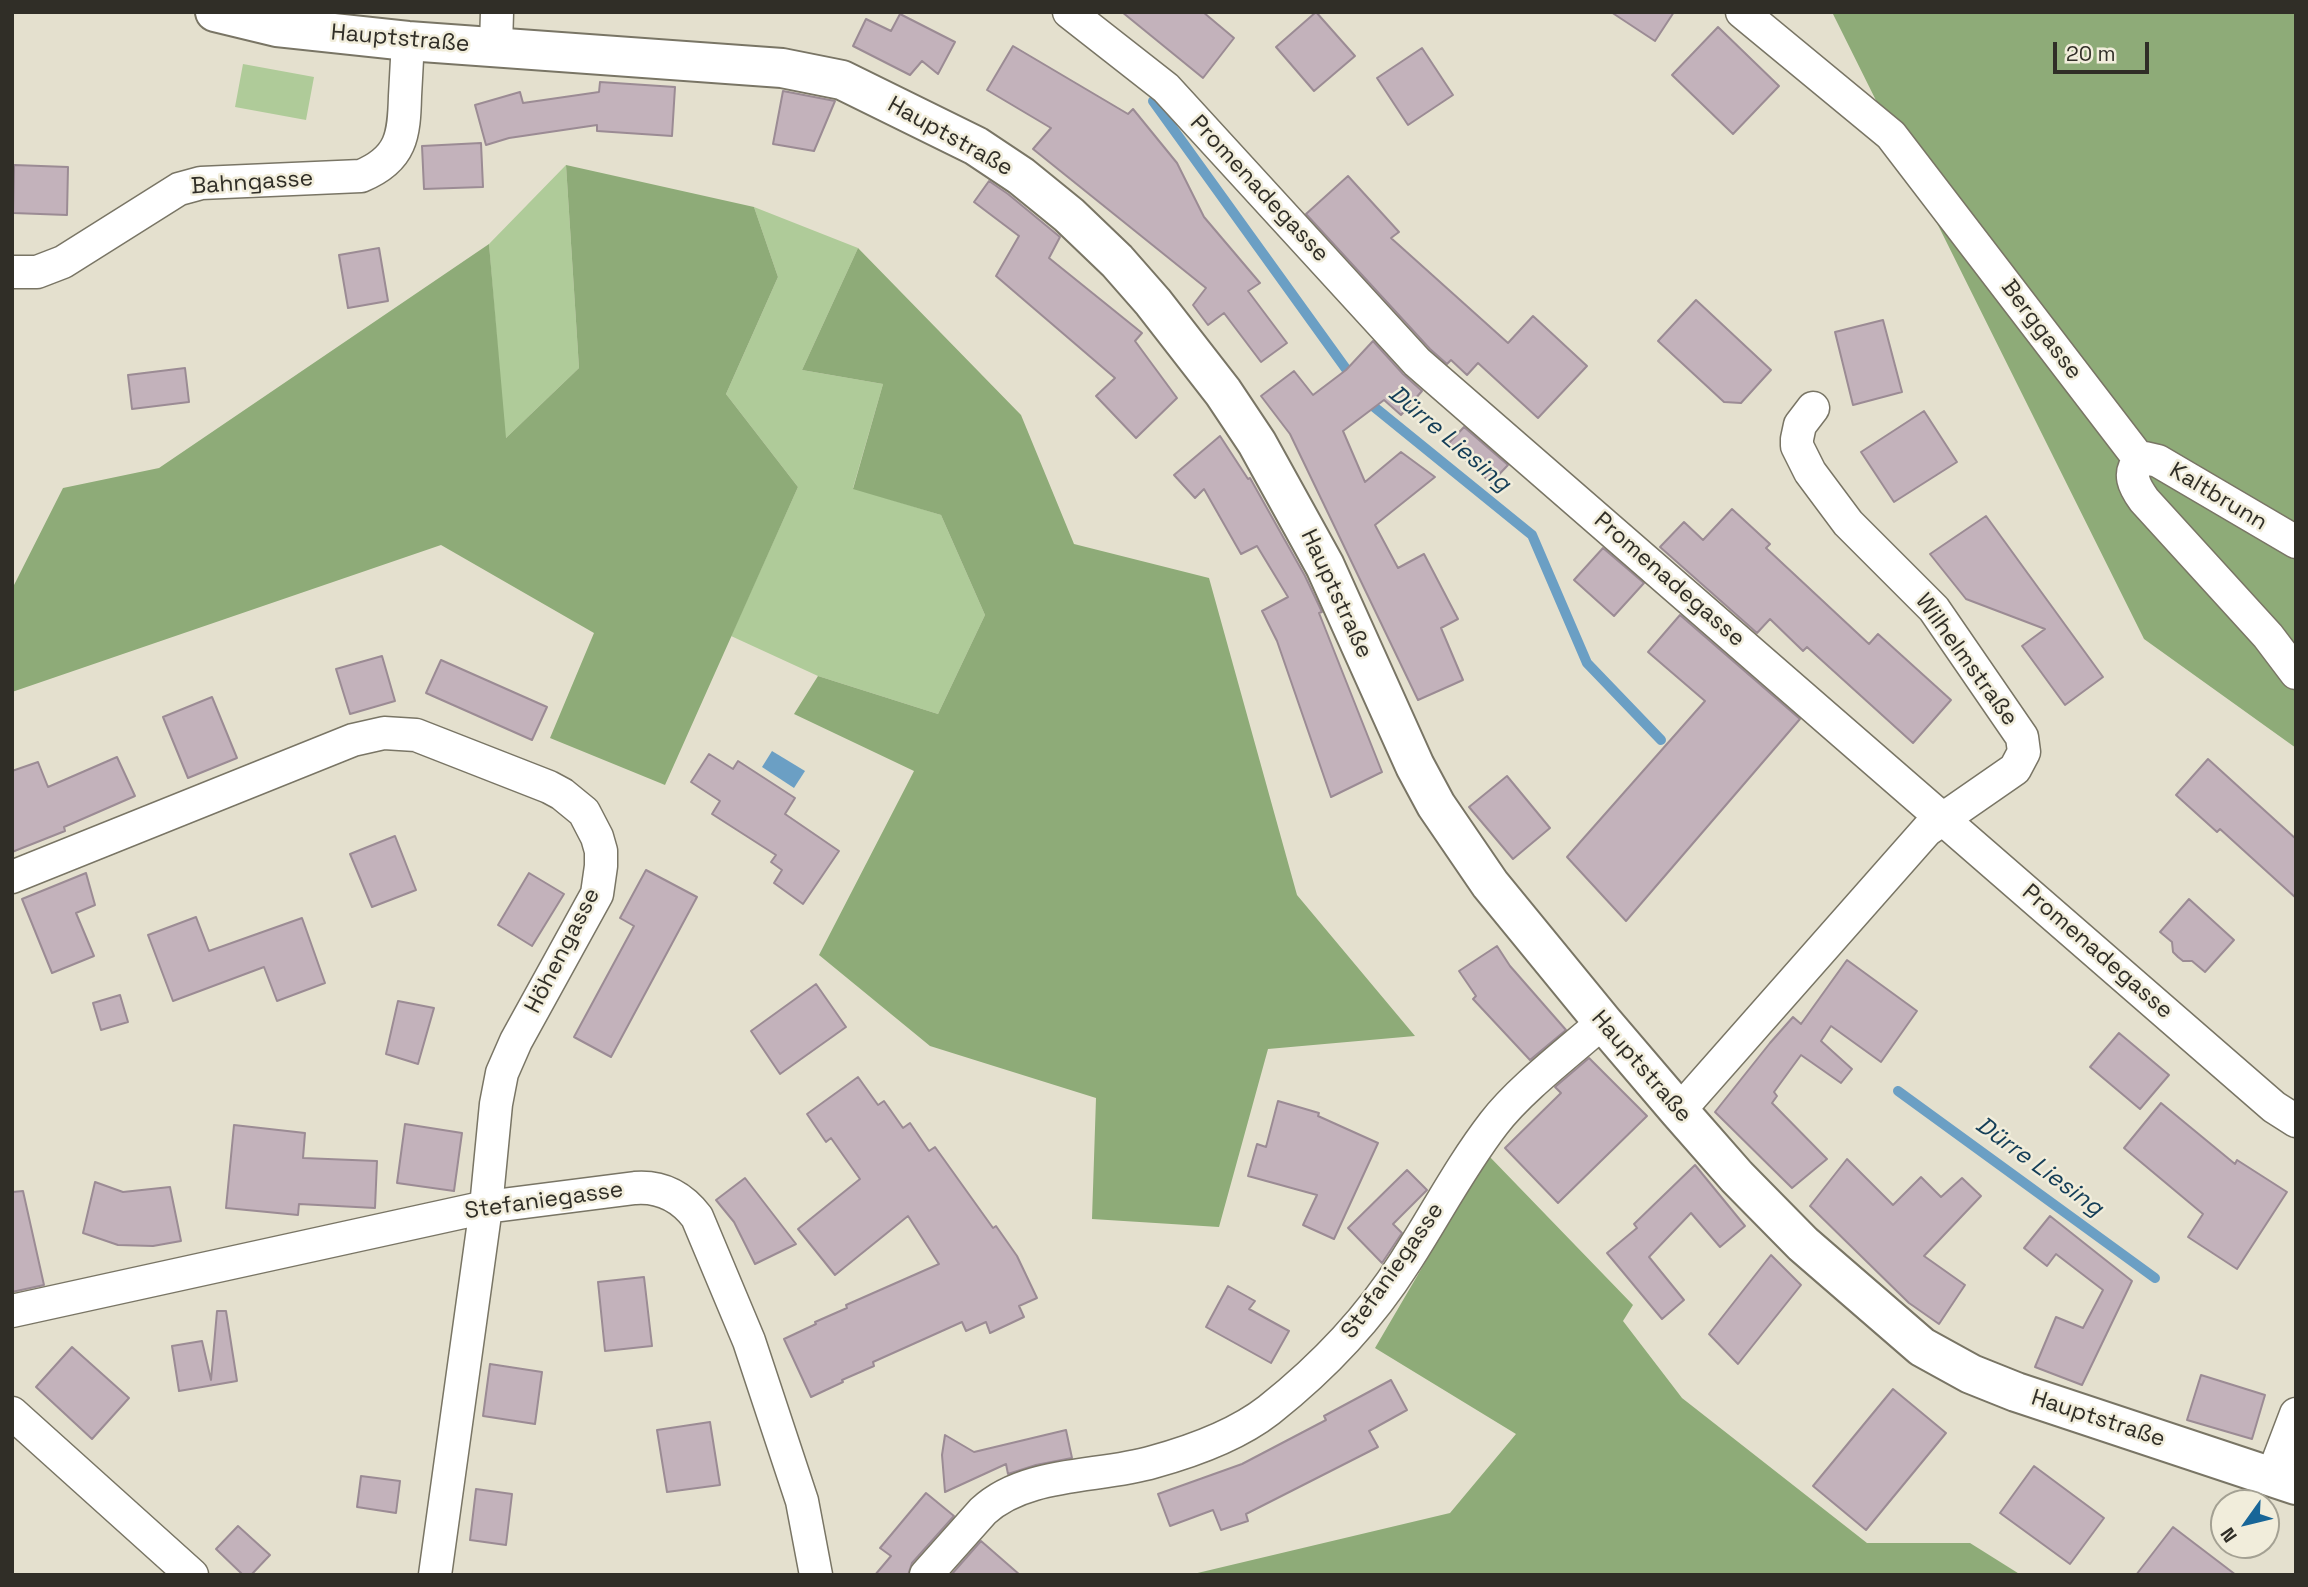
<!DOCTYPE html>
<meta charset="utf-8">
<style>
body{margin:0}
#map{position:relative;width:2308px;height:1587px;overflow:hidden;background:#e4e0ce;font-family:"Space Grotesk",sans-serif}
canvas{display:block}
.frame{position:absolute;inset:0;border:14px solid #302e27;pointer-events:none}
.north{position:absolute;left:2210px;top:1489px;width:70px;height:70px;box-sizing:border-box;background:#f1eddb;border:2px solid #a4a193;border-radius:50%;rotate:236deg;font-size:19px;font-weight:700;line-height:28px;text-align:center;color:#302e27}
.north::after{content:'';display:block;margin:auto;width:24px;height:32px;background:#186698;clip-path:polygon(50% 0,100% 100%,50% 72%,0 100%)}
.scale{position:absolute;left:2053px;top:42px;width:96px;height:32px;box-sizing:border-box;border:4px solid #302e27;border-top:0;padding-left:9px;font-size:21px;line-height:24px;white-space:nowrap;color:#302e27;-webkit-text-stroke:5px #f1eddb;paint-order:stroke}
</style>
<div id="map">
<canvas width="2308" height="1587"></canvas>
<div class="frame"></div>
<div class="north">N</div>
<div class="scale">20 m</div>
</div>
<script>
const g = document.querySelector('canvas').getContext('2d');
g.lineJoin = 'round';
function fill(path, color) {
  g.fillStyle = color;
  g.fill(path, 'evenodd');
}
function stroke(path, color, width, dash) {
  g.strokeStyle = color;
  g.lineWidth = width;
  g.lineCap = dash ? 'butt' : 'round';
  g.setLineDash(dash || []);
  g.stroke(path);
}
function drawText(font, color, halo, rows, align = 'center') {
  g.font = font + ' "Space Grotesk",sans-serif';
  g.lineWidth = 5;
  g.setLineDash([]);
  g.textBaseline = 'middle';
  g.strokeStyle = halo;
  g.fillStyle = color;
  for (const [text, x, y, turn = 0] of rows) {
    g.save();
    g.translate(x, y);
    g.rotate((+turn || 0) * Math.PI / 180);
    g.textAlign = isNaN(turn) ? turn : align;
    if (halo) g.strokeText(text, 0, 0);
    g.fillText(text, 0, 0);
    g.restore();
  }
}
fill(new Path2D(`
 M 243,64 L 314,77 L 306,120 L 235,107 Z
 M 566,165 L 579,368 L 505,439 L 489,244 Z
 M 754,207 L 858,248 L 802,370 L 883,384 L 853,488 L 941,515 L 985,615 L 938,714 L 818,676 L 731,636 L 798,487 L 726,394 L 778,277 Z`), '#afcb99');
fill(new Path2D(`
 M 1832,12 L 2296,12 L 2296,748 L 2144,639 Z
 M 566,165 L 754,207 L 778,277 L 726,394 L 798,487 L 665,785 L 550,738 L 594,633 L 441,545 L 12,692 L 12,589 L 63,488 L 159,468 L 489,244 L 506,438 L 579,368 Z
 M 858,248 L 1021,415 L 1074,544 L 1209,578 L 1297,895 L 1415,1036 L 1268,1049 L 1219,1227 L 1092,1219 L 1096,1098 L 930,1046 L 819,955 L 914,771 L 794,714 L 818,676 L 938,714 L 985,615 L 941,515 L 853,489 L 883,384 L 802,370 Z
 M 1488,1155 L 1633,1305 L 1623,1321 L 1682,1398 L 1867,1543 L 1970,1543 L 2021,1575 L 1189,1575 L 1450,1513 L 1516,1434 L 1375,1348 Z`), '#8eab78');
fill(new Path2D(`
 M 772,751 L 805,771 L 794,788 L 762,767 Z`), '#6b9fc4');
stroke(new Path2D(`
 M 1153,101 L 1354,380
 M 1367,398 L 1373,406 L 1532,535 L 1587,663 L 1661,740
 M 1898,1091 L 2155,1278`), '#6b9fc4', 10);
const building = new Path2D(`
 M 1122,12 L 1203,12 L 1234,38 L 1203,78 Z
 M 1316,12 L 1355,56 L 1314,91 L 1276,47 Z
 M 1611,12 L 1674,12 L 1655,41 Z
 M 900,14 L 955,42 L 938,74 L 922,61 L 910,75 L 853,46 L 866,19 L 891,31 Z
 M 1718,27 L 1779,86 L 1733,134 L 1672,75 Z
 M 1013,46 L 1128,114 L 1133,109 L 1177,163 L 1204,217 L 1260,283 L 1248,291 L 1287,343 L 1261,362 L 1224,313 L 1208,325 L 1193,305 L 1206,288 L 1033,149 L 1051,128 L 987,90 Z
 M 1422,48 L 1453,95 L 1408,125 L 1377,78 Z
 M 600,82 L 675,87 L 672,136 L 597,131 L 597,125 L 509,138 L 486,145 L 475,105 L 520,92 L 523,103 L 599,92 Z
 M 783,91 L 835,101 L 814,151 L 773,144 Z
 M 481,143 L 483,187 L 424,189 L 422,146 Z
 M 14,165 L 68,167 L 67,215 L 13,213 Z
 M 1348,176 L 1399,232 L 1391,238 L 1508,343 L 1533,316 L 1587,366 L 1538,418 L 1478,363 L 1467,375 L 1451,360 L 1447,364 L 1430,349 L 1306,214 Z
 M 989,181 L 1008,194 L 1060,237 L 1049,258 L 1142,333 L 1135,341 L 1177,398 L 1136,438 L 1096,396 L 1115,378 L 996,276 L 1019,236 L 974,202 Z
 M 379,248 L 388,301 L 348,308 L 339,255 Z
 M 1696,300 L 1771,370 L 1741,403 L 1724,402 L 1658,341 Z
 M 1883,320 L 1902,392 L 1853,405 L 1835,332 Z
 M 1373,341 L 1403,374 L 1422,391 L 1401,415 L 1384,400 L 1343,431 L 1365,482 L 1401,452 L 1435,477 L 1375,525 L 1398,568 L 1424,554 L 1458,619 L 1441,628 L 1463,680 L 1418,700 L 1290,434 L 1261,396 L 1294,371 L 1313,395 L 1346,370 Z
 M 185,368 L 189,402 L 132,409 L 128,375 Z
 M 1924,411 L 1957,462 L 1894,502 L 1861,452 Z
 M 1464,427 L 1508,465 L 1491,483 L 1448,444 Z
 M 1220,436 L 1248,479 L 1250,478 L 1305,576 L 1322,612 L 1319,613 L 1382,772 L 1331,797 L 1277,641 L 1262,611 L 1288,597 L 1257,546 L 1241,554 L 1204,489 L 1195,498 L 1174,475 Z
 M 1732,509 L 1770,544 L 1766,548 L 1869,644 L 1878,634 L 1951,700 L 1913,743 L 1807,647 L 1803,651 L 1770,619 L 1757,633 L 1660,547 L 1684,522 L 1703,540 Z
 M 1986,516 L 2103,677 L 2065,705 L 2022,646 L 2045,629 L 1966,599 L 1930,554 Z
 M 1603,548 L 1644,583 L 1614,616 L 1574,580 Z
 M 1680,615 L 1800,719 L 1626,921 L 1567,857 L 1705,701 L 1648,652 Z
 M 382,656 L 395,701 L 350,714 L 336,669 Z
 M 441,660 L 547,707 L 532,740 L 426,693 Z
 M 212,697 L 237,758 L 188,778 L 163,717 Z
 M 709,754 L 733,769 L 738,761 L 795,798 L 785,814 L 839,851 L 803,904 L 774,883 L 782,870 L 771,862 L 776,855 L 712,814 L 720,801 L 691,782 Z
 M 117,757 L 135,796 L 64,827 L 65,831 L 12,852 L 12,771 L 38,762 L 48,787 Z
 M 2208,759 L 2296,839 L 2296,898 L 2220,829 L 2217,832 L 2176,795 Z
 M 1507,776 L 1550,828 L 1513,859 L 1469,807 Z
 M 395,836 L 416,890 L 372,907 L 350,854 Z
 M 646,870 L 697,897 L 611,1057 L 574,1037 L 634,926 L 620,918 Z
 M 86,873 L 95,905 L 76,913 L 94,956 L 52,973 L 22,899 Z
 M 529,873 L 564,894 L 532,946 L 498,925 Z
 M 2189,899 L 2234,940 L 2205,972 L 2192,961 L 2183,961 L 2178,957 L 2173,952 L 2172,942 L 2160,932 Z
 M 196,917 L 209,951 L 302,918 L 325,983 L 277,1001 L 264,967 L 173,1001 L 148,935 Z
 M 1497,946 L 1510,966 L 1566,1030 L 1530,1060 L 1473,999 L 1476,996 L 1459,971 Z
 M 1847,960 L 1917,1011 L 1881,1062 L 1831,1026 L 1821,1041 L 1852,1069 L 1841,1083 L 1801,1055 L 1774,1092 L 1777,1096 L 1772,1103 L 1827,1159 L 1792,1188 L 1715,1112 L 1770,1043 L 1793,1017 L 1801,1024 Z
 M 816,984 L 846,1027 L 780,1074 L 751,1031 Z
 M 120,995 L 128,1022 L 101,1030 L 93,1003 Z
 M 398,1001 L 434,1008 L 418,1064 L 386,1054 Z
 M 2119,1033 L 2169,1075 L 2140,1109 L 2090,1067 Z
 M 1589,1058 L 1647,1116 L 1558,1203 L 1505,1148 L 1561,1093 L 1555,1087 Z
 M 858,1077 L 878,1105 L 884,1101 L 903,1128 L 910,1123 L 929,1151 L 935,1147 L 993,1228 L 996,1226 L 1017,1256 L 1037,1298 L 1019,1306 L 1024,1317 L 990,1333 L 986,1322 L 966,1331 L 962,1322 L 873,1362 L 874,1366 L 842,1380 L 843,1382 L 811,1397 L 784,1339 L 816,1324 L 815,1322 L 847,1308 L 846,1305 L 939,1264 L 908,1216 L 835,1275 L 798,1229 L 860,1179 L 831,1138 L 826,1142 L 807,1114 Z
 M 1278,1101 L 1319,1113 L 1318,1116 L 1378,1143 L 1334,1239 L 1303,1225 L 1317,1195 L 1248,1176 L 1257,1144 L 1266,1147 Z
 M 2161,1103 L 2235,1164 L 2237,1160 L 2287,1192 L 2237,1269 L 2188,1237 L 2203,1214 L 2124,1148 Z
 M 405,1124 L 462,1133 L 454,1191 L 397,1183 Z
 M 234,1125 L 305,1133 L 303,1158 L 377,1161 L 375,1208 L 299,1204 L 298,1215 L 226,1208 Z
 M 1847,1159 L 1893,1205 L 1921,1177 L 1941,1197 L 1962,1178 L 1981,1196 L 1924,1256 L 1965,1285 L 1939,1324 L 1909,1303 L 1810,1206 Z
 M 1695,1165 L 1745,1226 L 1720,1247 L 1691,1213 L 1649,1257 L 1684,1300 L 1662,1319 L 1607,1253 L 1637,1228 L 1634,1224 Z
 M 1407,1170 L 1427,1190 L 1393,1224 L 1402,1233 L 1382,1263 L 1348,1228 Z
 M 745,1178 L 796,1244 L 755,1264 L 734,1222 L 716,1200 Z
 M 95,1182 L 123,1192 L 170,1187 L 181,1241 L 153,1246 L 118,1245 L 83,1233 Z
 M 23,1191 L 44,1285 L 12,1292 L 12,1192 Z
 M 2050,1216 L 2132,1281 L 2082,1385 L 2035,1367 L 2056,1317 L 2083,1328 L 2103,1290 L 2056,1254 L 2047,1266 L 2024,1248 Z
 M 1771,1255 L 1801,1285 L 1738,1364 L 1709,1334 Z
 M 644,1277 L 652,1346 L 605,1351 L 598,1282 Z
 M 1228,1286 L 1255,1301 L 1249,1309 L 1289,1331 L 1271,1363 L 1206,1327 Z
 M 217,1311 L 226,1311 L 237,1381 L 179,1391 L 172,1346 L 202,1341 L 211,1380 Z
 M 72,1347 L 129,1398 L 92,1439 L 36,1387 Z
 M 490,1364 L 542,1372 L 535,1424 L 483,1416 Z
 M 2201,1375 L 2265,1395 L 2252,1439 L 2187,1420 Z
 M 1391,1380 L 1407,1410 L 1369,1431 L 1378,1447 L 1246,1514 L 1248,1521 L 1221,1530 L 1213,1510 L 1170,1526 L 1158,1494 L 1242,1464 L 1326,1420 L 1324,1416 Z
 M 1893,1389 L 1946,1433 L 1866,1530 L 1813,1486 Z
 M 710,1422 L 720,1485 L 667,1492 L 657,1430 Z
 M 1066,1430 L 1072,1458 L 1036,1465 L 1008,1474 L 1006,1464 L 945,1492 L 942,1455 L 945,1435 L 974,1452 Z
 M 2034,1466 L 2104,1518 L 2070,1564 L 2000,1513 Z
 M 361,1476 L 400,1481 L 396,1513 L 357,1507 Z
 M 476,1489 L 512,1494 L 506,1545 L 470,1540 Z
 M 926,1493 L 954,1516 L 912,1563 L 908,1575 L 875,1575 L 891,1556 L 880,1548 Z
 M 238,1526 L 270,1555 L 251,1575 L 243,1575 L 216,1549 Z
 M 2173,1527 L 2236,1575 L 2136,1575 Z
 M 981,1541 L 1020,1575 L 951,1575 Z`);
fill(building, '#c3b2bb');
stroke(building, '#9b8b94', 2);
const minor = new Path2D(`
 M 1069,12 L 1166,88 L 1417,362 L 2274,1107 L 2296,1121
 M 1742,12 L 1891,135 L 2140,460 C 2127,473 2134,486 2144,500 L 2268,636 L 2296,673
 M 496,46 L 497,12
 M 12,272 L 37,272 L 63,262 L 179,189 L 201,183 L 361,176 C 402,159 404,135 405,96 C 406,78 407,60 408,41
 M 2140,460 L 2145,458 L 2158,461 L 2296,542
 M 12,877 L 353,740 L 384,733 L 416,735 L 549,787 L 562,794 L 584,812 L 597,837 L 601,851 L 601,866 L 597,894 L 516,1041 L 502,1073 L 496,1104 L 486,1207 L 435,1575
 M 1679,1111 L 1927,830 L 2015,769 L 2024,752 L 2022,737 L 1934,609 L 1848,523 L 1810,472 L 1797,446 L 1797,439 L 1800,425 L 1813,408
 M 12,1311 L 486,1207 L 635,1188 C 661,1186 681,1196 697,1217 L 749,1341 L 802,1501 L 816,1575
 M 12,1413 L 192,1575
 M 2272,1477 L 2296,1414
 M 926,1575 L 983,1511 C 1026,1471 1099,1478 1153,1462 C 1193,1451 1237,1435 1269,1410 C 1322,1368 1369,1319 1405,1262 C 1435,1216 1460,1167 1494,1123 C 1520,1089 1569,1052 1603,1022`);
const secondary = new Path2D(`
 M 215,12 L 277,27 L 408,41 L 782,68 L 842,80 L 976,146 L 1021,176 L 1069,215 L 1117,261 L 1153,302 L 1223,392 L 1257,443 L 1325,566 L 1415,766 L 1436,805 L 1490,884 L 1603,1022 L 1679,1111 L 1737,1177 L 1803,1244 L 1922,1347 L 1971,1374 L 2016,1392 L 2296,1485`);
stroke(minor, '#797565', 35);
stroke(secondary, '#797565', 42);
stroke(minor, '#fff', 32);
stroke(secondary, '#fff', 38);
drawText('23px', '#302e27', '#f1eddb', [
 ["Hauptstraße",400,39,5],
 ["Hauptstraße",950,137,29],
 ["Bahngasse",252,183,-4],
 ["Promenadegasse",1259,189,47],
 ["Berggasse",2041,330,53],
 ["Kaltbrunn",2218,497,31],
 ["Promenadegasse",1669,580,41],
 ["Hauptstraße",1336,594,65],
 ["Wilhelmstraße",1966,660,54],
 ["Höhengasse",563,951,-63],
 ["Promenadegasse",2097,952,41],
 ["Hauptstraße",1641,1067,49],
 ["Stefaniegasse",544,1201,-8],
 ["Stefaniegasse",1393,1271,-55],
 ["Hauptstraße",2098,1419,18]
]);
drawText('italic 24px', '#133d57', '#f1eddb', [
 ["Dürre Liesing",1449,439,40],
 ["Dürre Liesing",2039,1167,36]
]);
</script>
